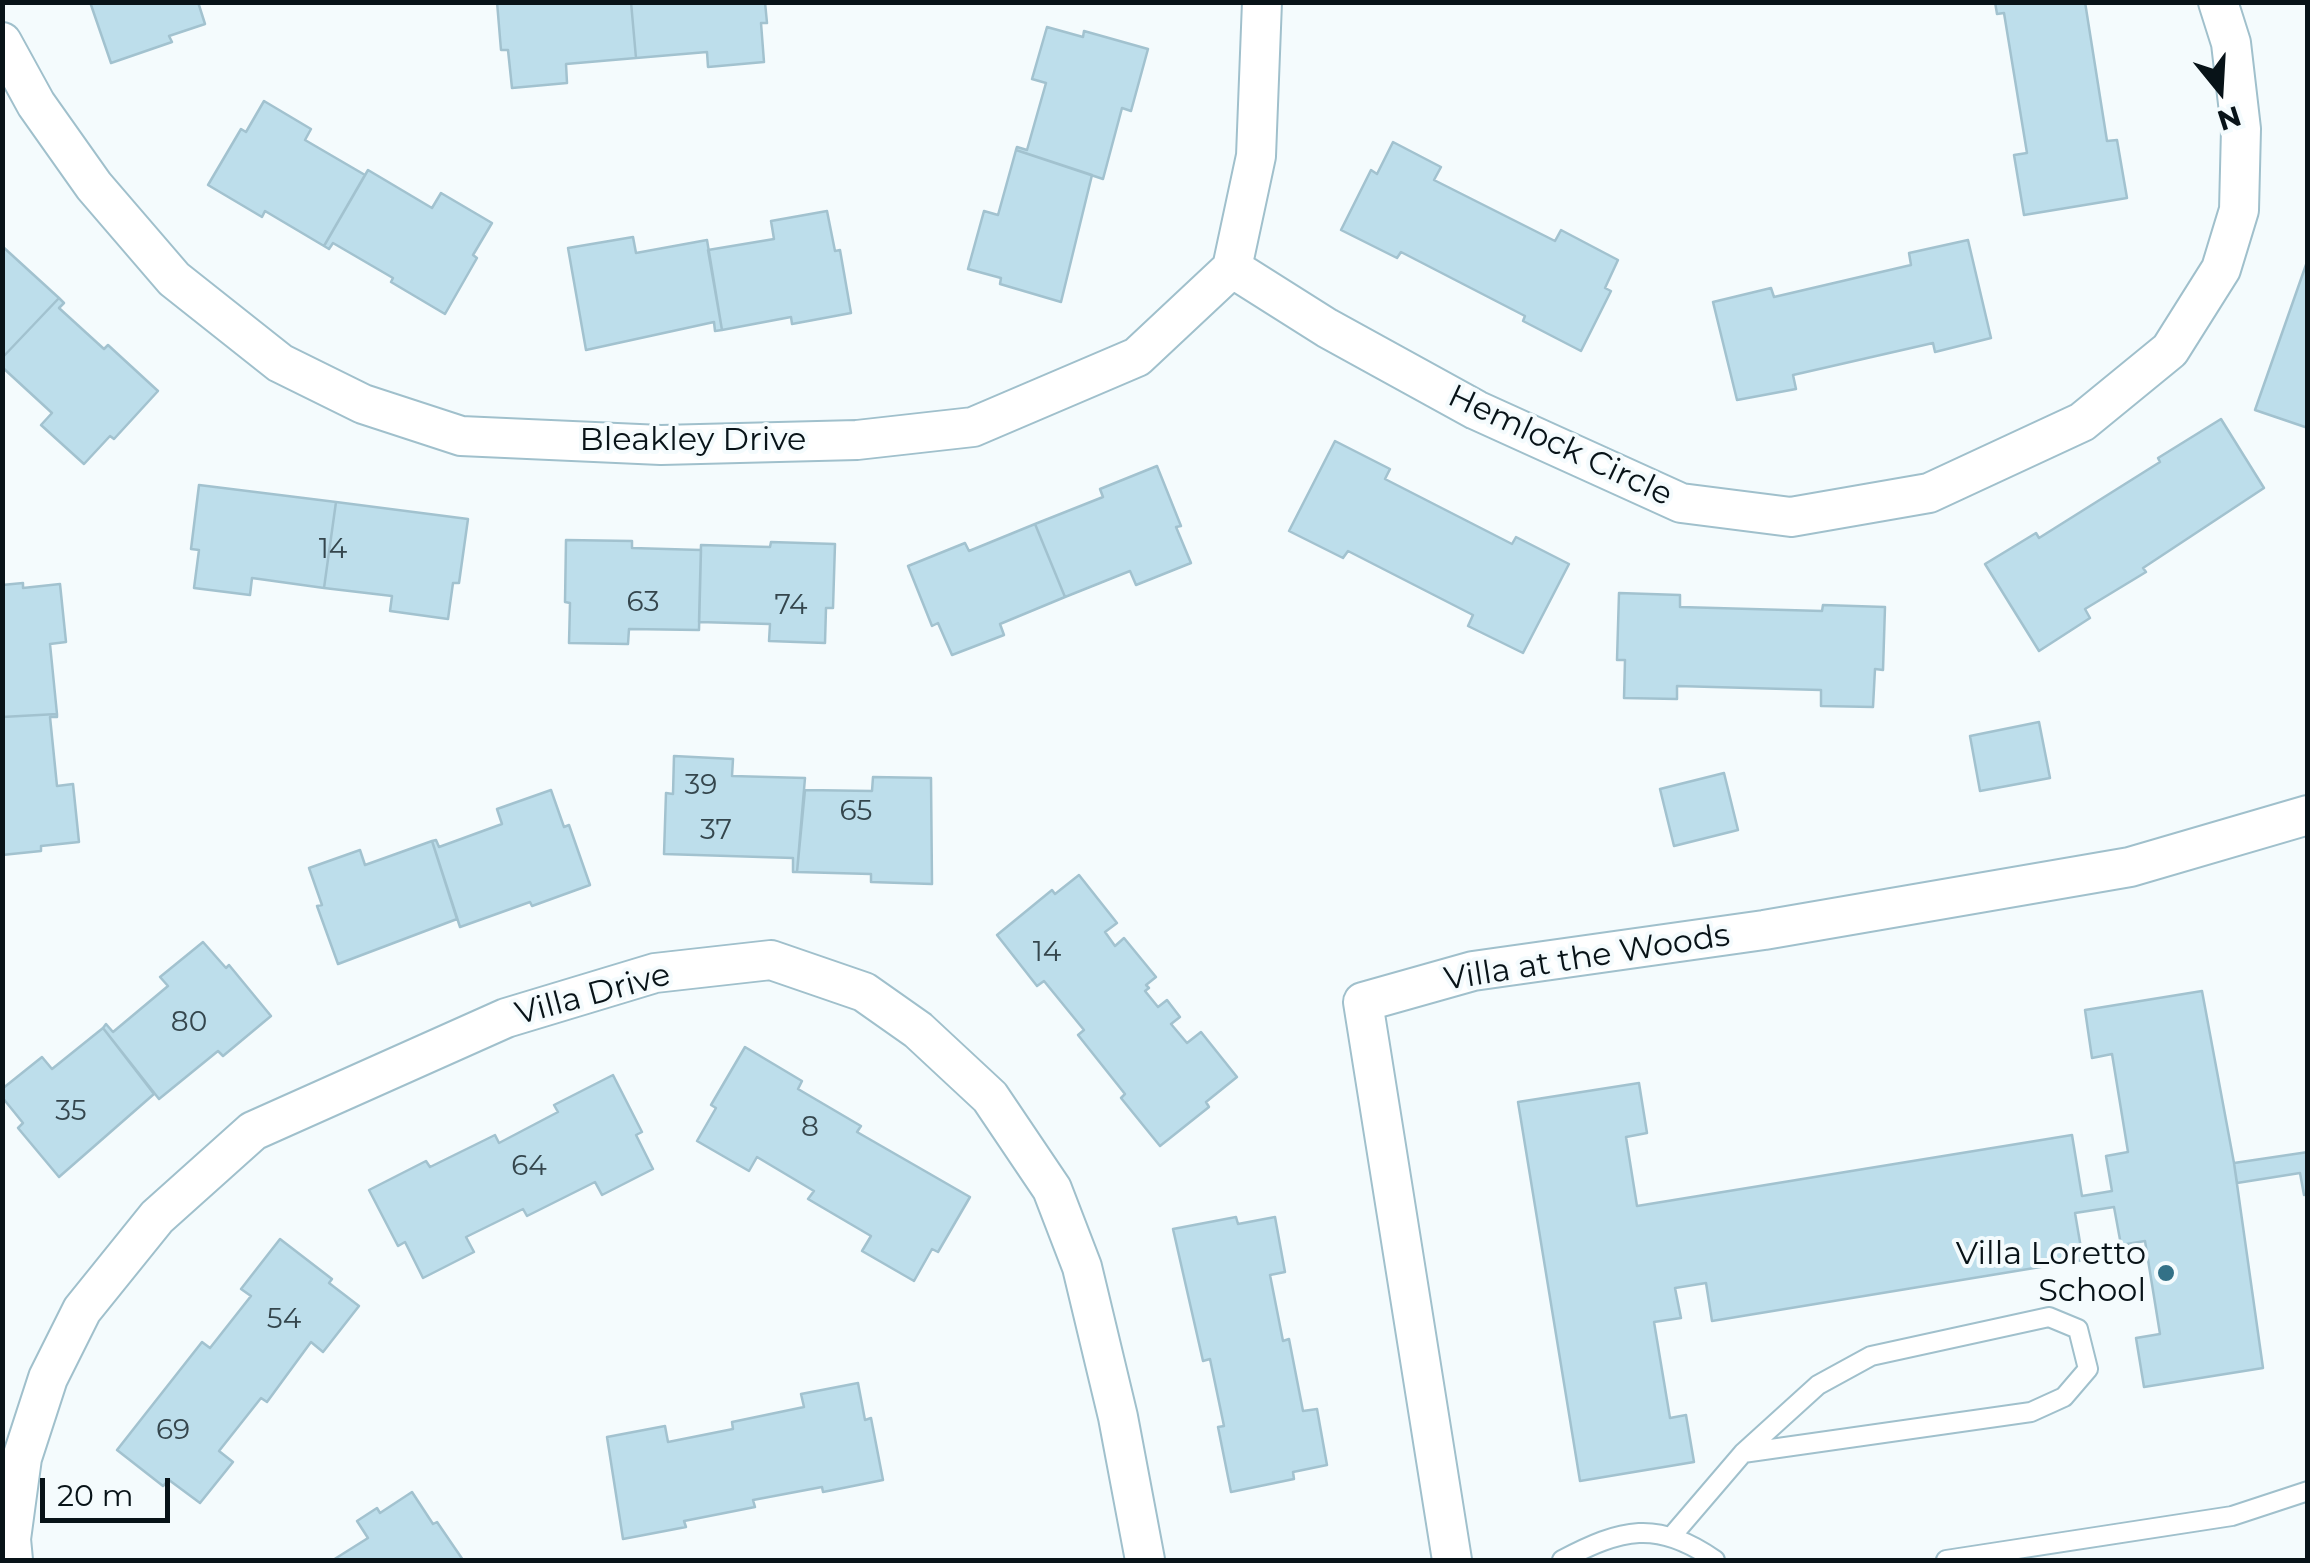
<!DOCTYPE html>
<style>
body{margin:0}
#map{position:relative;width:2310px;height:1563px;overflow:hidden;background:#f4fbfd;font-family:Montserrat,sans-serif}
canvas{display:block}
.frame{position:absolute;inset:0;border:5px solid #081318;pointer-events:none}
.north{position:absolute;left:2170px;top:40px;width:100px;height:100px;-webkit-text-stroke:8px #f4fbfd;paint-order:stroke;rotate:162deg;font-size:28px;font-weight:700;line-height:40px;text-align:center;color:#081318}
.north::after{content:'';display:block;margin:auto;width:35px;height:45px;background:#081318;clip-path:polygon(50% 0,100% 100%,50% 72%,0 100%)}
.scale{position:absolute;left:40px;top:1478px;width:130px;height:45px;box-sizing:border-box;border:5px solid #081318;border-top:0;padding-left:12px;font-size:30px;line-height:35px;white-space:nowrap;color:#081318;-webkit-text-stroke:8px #f4fbfd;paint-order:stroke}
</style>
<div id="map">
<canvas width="2310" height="1563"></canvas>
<div class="frame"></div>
<div class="north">N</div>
<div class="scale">20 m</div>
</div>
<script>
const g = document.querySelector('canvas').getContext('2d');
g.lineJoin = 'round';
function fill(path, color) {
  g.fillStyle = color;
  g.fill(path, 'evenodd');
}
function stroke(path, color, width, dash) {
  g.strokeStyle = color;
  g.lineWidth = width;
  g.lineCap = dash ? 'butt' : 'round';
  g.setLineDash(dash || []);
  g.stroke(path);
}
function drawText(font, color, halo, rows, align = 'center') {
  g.font = font + ' Montserrat,sans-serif';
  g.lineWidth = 8;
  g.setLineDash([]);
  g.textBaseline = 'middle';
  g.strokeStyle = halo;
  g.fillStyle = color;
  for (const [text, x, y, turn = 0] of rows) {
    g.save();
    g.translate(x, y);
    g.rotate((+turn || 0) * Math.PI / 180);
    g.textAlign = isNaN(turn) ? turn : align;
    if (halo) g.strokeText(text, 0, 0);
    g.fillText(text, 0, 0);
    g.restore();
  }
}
const building = new Path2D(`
 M 90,2 L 198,2 L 205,24 L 169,36 L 172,42 L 111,63 Z
 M 497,2 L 631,2 L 636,58 L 566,64 L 567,83 L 512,88 L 508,50 L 501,50 Z
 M 631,2 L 765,2 L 767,23 L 761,23 L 764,62 L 708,67 L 707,52 L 636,58 Z
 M 1995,2 L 2085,2 L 2107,141 L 2117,140 L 2127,198 L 2024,215 L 2014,155 L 2027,153 L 2004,13 L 1997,14 Z
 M 1047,27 L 1083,37 L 1084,31 L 1148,49 L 1131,111 L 1122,108 L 1103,179 L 1016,150 L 1017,147 L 1027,150 L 1046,83 L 1032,79 Z
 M 264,101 L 311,129 L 305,140 L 365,175 L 324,246 L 265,211 L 262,217 L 208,185 L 241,129 L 246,132 Z
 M 1393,142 L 1441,167 L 1434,180 L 1555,241 L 1561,230 L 1618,260 L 1605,288 L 1611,291 L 1581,351 L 1523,321 L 1525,316 L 1401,252 L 1397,258 L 1341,230 L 1371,170 L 1377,174 Z
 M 1016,150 L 1092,175 L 1061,302 L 1000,284 L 1001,278 L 968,269 L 984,211 L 998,215 Z
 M 368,170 L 432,208 L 441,193 L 492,223 L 473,255 L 477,258 L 445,314 L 391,282 L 393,278 L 333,243 L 329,249 L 324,246 Z
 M 827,211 L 835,251 L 840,250 L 851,313 L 792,324 L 791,317 L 722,330 L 708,250 L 774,239 L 771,221 Z
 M 633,237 L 636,253 L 707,240 L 722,330 L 715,331 L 714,322 L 586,350 L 568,248 Z
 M 1968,240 L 1991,338 L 1935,352 L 1933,343 L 1793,375 L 1796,389 L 1737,400 L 1713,302 L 1771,288 L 1774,297 L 1911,265 L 1909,253 Z
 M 2,246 L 59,298 L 2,358 Z
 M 2308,259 L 2308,428 L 2255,410 Z
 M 59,298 L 64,303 L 59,308 L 104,349 L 108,345 L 158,391 L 114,439 L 110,436 L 84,464 L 41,425 L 52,413 L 2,367 L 2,358 Z
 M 2221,419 L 2264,488 L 2143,568 L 2146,572 L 2085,609 L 2090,618 L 2039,651 L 1985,564 L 2036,533 L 2039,538 L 2160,462 L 2158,458 Z
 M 1335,441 L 1390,469 L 1385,479 L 1512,544 L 1516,537 L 1569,564 L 1523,653 L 1468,626 L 1473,615 L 1348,551 L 1343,558 L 1289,531 Z
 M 1157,466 L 1181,526 L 1176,527 L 1191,563 L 1136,585 L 1130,571 L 1065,597 L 1035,524 L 1103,497 L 1100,489 Z
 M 199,485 L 336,502 L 324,588 L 252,578 L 250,595 L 194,588 L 199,550 L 191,549 Z
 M 336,502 L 468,519 L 459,583 L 453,583 L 448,619 L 390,611 L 392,596 L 324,588 Z
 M 1035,524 L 1065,597 L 1000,624 L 1004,635 L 952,655 L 938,623 L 932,626 L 908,566 L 965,543 L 969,551 Z
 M 566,540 L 632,541 L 632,548 L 701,550 L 699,630 L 629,629 L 628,644 L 569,643 L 570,603 L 565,602 Z
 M 771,542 L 835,544 L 833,608 L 826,608 L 825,643 L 769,641 L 770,624 L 699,622 L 701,545 L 770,547 Z
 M 23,583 L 23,588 L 60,584 L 66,642 L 50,644 L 57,714 L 2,717 L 2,585 Z
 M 1619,593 L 1680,595 L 1680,607 L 1822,611 L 1823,605 L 1885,607 L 1883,670 L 1875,669 L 1873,707 L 1821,706 L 1821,690 L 1677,686 L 1677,699 L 1624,698 L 1625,660 L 1617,660 Z
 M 57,714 L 57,717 L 50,717 L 57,786 L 73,784 L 79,842 L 41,846 L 41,851 L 2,855 L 2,717 Z
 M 2039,722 L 2050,778 L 1980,791 L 1970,736 Z
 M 674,756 L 733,759 L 732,776 L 805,778 L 797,872 L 793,872 L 793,858 L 664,854 L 666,793 L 673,794 Z
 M 1724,773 L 1738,830 L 1674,846 L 1660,789 Z
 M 873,777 L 931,778 L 932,884 L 871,882 L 871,874 L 797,872 L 805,790 L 872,791 Z
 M 551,790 L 564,827 L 569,825 L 590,885 L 532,906 L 530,902 L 460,927 L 432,841 L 436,840 L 439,847 L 502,824 L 497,809 Z
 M 432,841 L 457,919 L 338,964 L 317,906 L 322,905 L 309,868 L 360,850 L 365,865 Z
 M 1079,875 L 1117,923 L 1105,932 L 1115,946 L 1124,938 L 1156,977 L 1146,985 L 1149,988 L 1145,991 L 1158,1007 L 1167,1000 L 1180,1017 L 1171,1024 L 1187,1043 L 1201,1032 L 1237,1077 L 1206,1102 L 1209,1107 L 1160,1146 L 1121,1098 L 1125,1094 L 1078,1035 L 1084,1030 L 1044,981 L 1037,986 L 997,935 L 1052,890 L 1055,894 Z
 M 203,942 L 226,968 L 229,965 L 271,1016 L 223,1056 L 218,1051 L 159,1099 L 103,1028 L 106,1024 L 113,1032 L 168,986 L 160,977 Z
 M 2202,991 L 2234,1163 L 2263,1368 L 2144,1387 L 2136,1338 L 2160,1334 L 2145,1241 L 2121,1245 L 2114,1207 L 2075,1213 L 2083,1260 L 1712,1321 L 1706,1283 L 1675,1288 L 1681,1318 L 1654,1322 L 1670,1418 L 1686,1415 L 1694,1462 L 1580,1481 L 1518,1102 L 1639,1083 L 1647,1133 L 1626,1137 L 1637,1206 L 2072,1135 L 2082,1196 L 2112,1191 L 2106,1156 L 2128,1152 L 2112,1054 L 2092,1058 L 2085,1010 Z
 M 103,1028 L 154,1094 L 59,1177 L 18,1128 L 23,1123 L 2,1097 L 2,1089 L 42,1057 L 52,1069 Z
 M 745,1047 L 802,1081 L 798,1089 L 861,1126 L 857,1132 L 970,1197 L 938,1252 L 932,1249 L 914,1281 L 862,1251 L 871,1236 L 808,1199 L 814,1191 L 757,1157 L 749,1171 L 697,1141 L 716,1108 L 711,1105 Z
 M 613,1075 L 642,1132 L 636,1135 L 653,1169 L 602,1195 L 595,1182 L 527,1216 L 523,1209 L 466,1237 L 474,1252 L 423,1278 L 405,1242 L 398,1246 L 369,1190 L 426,1161 L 430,1167 L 495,1135 L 499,1143 L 558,1112 L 554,1105 Z
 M 2308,1152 L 2308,1194 L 2304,1195 L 2300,1173 L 2237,1183 L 2234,1163 Z
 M 1236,1217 L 1238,1224 L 1275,1217 L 1285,1272 L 1270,1275 L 1283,1341 L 1289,1339 L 1303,1411 L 1317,1409 L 1327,1465 L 1293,1472 L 1294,1479 L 1231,1492 L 1218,1427 L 1224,1426 L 1210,1359 L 1203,1361 L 1173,1229 Z
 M 280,1239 L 332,1279 L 329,1283 L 359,1306 L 323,1352 L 311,1342 L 267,1402 L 261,1398 L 219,1451 L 233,1462 L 200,1503 L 169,1480 L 163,1486 L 117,1450 L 202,1342 L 210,1348 L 251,1296 L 241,1289 Z
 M 858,1383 L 865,1420 L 871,1418 L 883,1480 L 823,1492 L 822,1487 L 753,1500 L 755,1507 L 684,1521 L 686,1527 L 623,1539 L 607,1437 L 665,1426 L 668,1442 L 733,1429 L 732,1422 L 804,1407 L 801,1394 Z
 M 412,1492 L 433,1524 L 437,1522 L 463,1560 L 333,1560 L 368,1538 L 357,1521 L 377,1508 L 380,1513 Z`);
fill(building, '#bddeeb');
stroke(building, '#a2c2cf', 2.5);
const service = new Path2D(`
 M 1671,1537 L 1743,1453 L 1818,1385 L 1871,1356 L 2049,1317 L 2078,1329 L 2088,1369 L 2064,1397 L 2031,1412 L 1743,1453
 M 1562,1560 C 1621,1529 1657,1519 1715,1560
 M 1946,1560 L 2232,1516 L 2308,1491`);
const minor = new Path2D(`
 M 2,42 L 36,104 L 94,186 L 174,279 L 280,363 L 363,404 L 461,436 L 661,445 L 857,440 L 973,427 L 1137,357 L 1232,268 L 1256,156 L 1262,2
 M 1232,268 L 1327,328 L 1476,410 L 1681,503 L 1791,517 L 1929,493 L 2082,422 L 2170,350 L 2221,269 L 2239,210 L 2241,129 L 2231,43 L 2218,2
 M 13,1560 L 11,1539 L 22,1458 L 48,1378 L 82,1310 L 157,1217 L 253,1131 L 506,1018 L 655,973 L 771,960 L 864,992 L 918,1030 L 990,1097 L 1052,1189 L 1082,1267 L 1118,1417 L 1145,1560
 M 1452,1560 L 1363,1002 L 1473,971 L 1764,930 L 2130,867 L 2308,815`);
stroke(service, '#a0c0cc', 22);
stroke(minor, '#a0c0cc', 42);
stroke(service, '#fff', 18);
stroke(minor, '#fff', 38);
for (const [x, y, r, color] of [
 [2166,1273,10,"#337187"]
]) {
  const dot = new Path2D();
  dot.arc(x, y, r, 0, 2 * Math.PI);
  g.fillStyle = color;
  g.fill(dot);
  stroke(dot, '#f4fbfd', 4);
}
drawText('28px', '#35464d', null, [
 ["14",333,550],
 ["63",643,603],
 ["74",791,606],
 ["39",701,786],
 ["65",856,812],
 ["37",716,831],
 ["14",1047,953],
 ["80",189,1023],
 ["35",71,1112],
 ["8",810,1128],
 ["64",529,1167],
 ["54",284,1320],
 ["69",173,1431]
]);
drawText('32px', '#081318', '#f4fbfd', [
 ["Bleakley Drive",693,441],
 ["Hemlock Circle",1560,446,25],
 ["Villa at the Woods",1587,958,-9],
 ["Villa Drive",593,995,-15]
]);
drawText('32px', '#081318', '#f4fbfd', [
 ["Villa Loretto",2146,1255],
 ["School",2146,1292]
], 'right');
</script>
